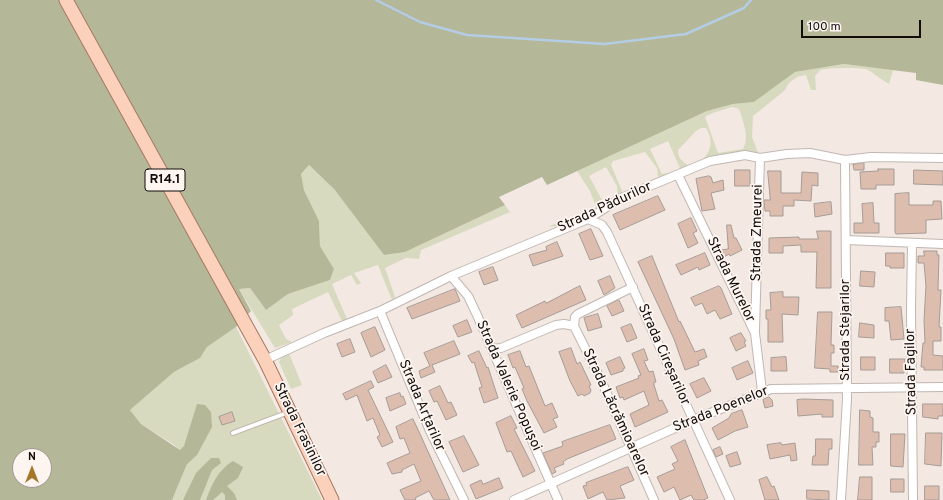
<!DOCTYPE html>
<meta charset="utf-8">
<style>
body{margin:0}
#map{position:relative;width:943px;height:500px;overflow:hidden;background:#f3e8e2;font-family:Overpass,sans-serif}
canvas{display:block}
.north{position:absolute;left:12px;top:448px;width:40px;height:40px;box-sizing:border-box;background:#fef5f1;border:1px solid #9f9895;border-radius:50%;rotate:0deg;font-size:11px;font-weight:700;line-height:16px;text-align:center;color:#100d0b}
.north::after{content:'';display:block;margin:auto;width:14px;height:18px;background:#a47629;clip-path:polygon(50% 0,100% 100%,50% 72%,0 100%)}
.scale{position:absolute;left:801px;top:20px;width:120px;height:18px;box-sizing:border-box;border:2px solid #100d0b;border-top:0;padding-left:5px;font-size:12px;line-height:14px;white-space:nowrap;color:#100d0b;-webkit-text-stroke:3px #fef5f1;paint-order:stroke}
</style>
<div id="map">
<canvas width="943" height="500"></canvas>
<div class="north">N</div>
<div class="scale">100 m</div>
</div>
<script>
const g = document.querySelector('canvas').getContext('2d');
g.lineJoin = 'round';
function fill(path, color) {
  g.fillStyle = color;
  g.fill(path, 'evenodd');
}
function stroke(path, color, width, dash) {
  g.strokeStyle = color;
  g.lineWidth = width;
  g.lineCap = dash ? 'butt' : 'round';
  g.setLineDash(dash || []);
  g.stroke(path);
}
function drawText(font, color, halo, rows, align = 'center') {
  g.font = font + ' Overpass,sans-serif';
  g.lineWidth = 3.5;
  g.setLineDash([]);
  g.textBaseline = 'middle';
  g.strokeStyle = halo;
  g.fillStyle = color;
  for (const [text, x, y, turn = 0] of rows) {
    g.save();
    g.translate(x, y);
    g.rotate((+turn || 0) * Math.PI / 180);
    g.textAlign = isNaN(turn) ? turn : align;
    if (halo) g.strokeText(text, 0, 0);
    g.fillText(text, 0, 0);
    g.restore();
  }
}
fill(new Path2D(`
 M 844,64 L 893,70 L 889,84 C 883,81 872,72 868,70 C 861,67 828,68 820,70 L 815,76 L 816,90 L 811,90 L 806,75 L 797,77 L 789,83 L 784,91 L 753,116 L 752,137 L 759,155 L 722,157 L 561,227 L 549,226 L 594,211 L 596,207 L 590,191 L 577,171 L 707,111 L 733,104 L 754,102 L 795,72 ZM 733,107 L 739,109 C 743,121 750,138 743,149 L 718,153 L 705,117 C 710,113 726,109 733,107 ZM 701,128 L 706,128 C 717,145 707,162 689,166 C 682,161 678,159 678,150 L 696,131 ZM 668,141 L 680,168 L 675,172 L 662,174 L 650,149 ZM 645,152 L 657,168 L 658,177 L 623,193 L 611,165 L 613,161 ZM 606,167 L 617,186 L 618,195 L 615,198 L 603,202 L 589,176 Z
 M 309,165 L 334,189 L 384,255 L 405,252 L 505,205 L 510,212 L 421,250 L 419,259 L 406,258 L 385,268 L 395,297 L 392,300 L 378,265 L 354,273 L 361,283 L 357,285 L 351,275 L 332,284 L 347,319 L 342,321 L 328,292 L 292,309 L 293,315 L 279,325 L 286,339 L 292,342 L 275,348 L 239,289 L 250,288 L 266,310 L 288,294 L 330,280 L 334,269 L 320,246 L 319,221 L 304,190 L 301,174 Z
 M 236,327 L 322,500 L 172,500 L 187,464 L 186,455 L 173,444 L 141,424 L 130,410 L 174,372 L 200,358 L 207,347 Z
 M 289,353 L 302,385 L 291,389 L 279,362 L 282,356 Z`), '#d7dabe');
fill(new Path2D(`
 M 0,0 L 943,0 L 943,85 L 916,80 L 916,73 L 844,64 L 795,72 L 754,102 L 733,104 L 707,111 L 547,185 L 542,177 L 499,197 L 505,205 L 405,252 L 384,255 L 334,189 L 309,165 L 301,174 L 304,190 L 319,221 L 320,246 L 334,269 L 330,280 L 288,294 L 266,310 L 250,288 L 239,289 L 251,311 L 236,327 L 207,347 L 200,358 L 174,372 L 130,410 L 141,424 L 180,450 L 184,446 L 197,404 L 205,405 L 211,412 L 212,427 L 197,455 L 187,464 L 172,500 L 0,500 ZM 20,456 L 44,456 L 44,480 L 20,480 Z
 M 211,458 L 219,458 L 221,463 L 212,470 L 200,500 L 183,500 L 196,473 Z
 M 233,461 L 243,467 L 238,478 L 227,486 L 234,493 L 237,500 L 225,500 L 225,495 L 222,492 L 213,500 L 206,500 C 212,484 218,470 233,461 Z`), '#b4b798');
stroke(new Path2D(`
 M 376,0 L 420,22 L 467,35 L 605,44 L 686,34 L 744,8 L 751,0`), '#b4cde4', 2.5);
const building = new Path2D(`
 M 864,163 L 864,170 L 854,170 L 853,165 Z
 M 878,169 L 894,169 L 894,185 L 876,185 L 876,189 L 861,189 L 860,172 L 878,171 Z
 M 735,170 L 750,170 L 750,186 L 735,186 Z
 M 914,170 L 943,171 L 943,185 L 914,184 Z
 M 768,171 L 781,171 L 781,193 L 801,193 L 802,172 L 818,173 L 818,186 L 812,185 L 811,201 L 794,200 L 794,206 L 783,206 L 783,216 L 770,216 L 770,211 L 765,211 L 764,202 L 764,200 L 770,200 Z
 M 709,176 L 711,177 L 713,183 L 723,180 L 724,190 L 711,193 L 715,209 L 702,211 L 696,179 Z
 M 909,193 L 909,205 L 933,205 L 933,201 L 941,201 L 942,219 L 926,220 L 926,233 L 896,234 L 895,232 L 895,194 Z
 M 658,196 L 665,210 L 620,230 L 613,215 Z
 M 831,202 L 832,214 L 815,217 L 814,204 Z
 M 873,203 L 874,223 L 879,223 L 879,233 L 854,233 L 854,223 L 863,223 L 862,204 Z
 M 691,218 L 697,231 L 693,233 L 698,243 L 688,248 L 678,224 Z
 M 727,225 L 731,225 L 734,238 L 736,238 L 742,250 L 730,256 L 729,254 L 724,257 L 721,250 L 728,249 Z
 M 591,229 L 603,256 L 590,260 L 579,234 Z
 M 817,231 L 831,231 L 831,288 L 816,288 L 817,252 L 801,252 L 801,245 L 783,246 L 783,253 L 769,253 L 769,238 L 799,237 L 799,239 L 818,239 Z
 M 557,242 L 563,256 L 533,266 L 529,255 L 547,250 L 546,247 Z
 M 924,251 L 937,251 L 937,255 L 939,255 L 938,290 L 941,290 L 939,327 L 941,327 L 941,341 L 933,341 L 933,355 L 943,356 L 943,370 L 924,370 L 924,367 L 921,367 L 923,343 L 925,343 L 924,320 L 926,286 L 924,263 L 918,263 L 918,256 L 924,256 Z
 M 705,253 L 710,265 L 699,270 L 698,267 L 681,275 L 676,265 Z
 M 886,253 L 904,253 L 904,268 L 890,268 L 890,266 L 886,266 Z
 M 652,256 L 679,322 L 680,321 L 695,352 L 704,349 L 707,357 L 698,361 L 699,365 L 685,370 L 674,339 L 638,262 Z
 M 493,267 L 498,280 L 484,285 L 479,272 Z
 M 861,271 L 875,272 L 874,287 L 860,286 Z
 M 610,276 L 615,288 L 604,295 L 598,281 Z
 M 580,286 L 586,300 L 522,328 L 516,315 L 545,301 L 546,303 Z
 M 719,286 L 721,288 L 732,314 L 720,319 L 715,310 L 707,314 L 702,303 L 695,306 L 691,298 Z
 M 455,289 L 460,301 L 412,319 L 407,308 Z
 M 783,292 L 783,297 L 799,297 L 798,315 L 782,314 L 783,342 L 768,342 L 768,319 L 766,319 L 766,310 L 771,310 L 770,293 Z
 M 619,300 L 624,311 L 612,316 L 607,306 Z
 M 901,307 L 904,339 L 891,340 L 889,321 L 885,321 L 885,308 Z
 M 818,312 L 832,312 L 831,345 L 834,345 L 834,353 L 831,353 L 831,366 L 838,366 L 838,372 L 830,372 L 830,369 L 815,368 Z
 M 598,314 L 602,327 L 588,331 L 584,318 Z
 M 467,320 L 472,332 L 458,337 L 453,326 Z
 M 860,323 L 874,325 L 874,338 L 859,337 Z
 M 631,324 L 637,338 L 627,342 L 621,328 Z
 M 375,327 L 385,350 L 371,357 L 361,333 Z
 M 741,333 L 746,341 L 744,342 L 746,346 L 736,351 L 730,338 Z
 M 350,339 L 355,352 L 342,357 L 337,344 Z
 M 454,341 L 460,354 L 432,365 L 435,372 L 421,378 L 419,371 L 430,366 L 424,353 Z
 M 571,348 L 577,364 L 580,362 L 591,385 L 589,386 L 591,390 L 590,393 L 584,396 L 582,394 L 578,396 L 570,381 L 559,352 Z
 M 644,349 L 648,360 L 644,361 L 649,372 L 653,371 L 656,382 L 654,382 L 654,385 L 659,401 L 662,400 L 668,412 L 635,427 L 630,414 L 649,405 L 644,391 L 624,400 L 623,397 L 620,398 L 616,387 L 639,378 L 638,376 L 641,375 L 632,354 Z
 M 479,351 L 487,368 L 488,367 L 498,398 L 484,403 L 479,388 L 482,387 L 474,362 L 472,363 L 468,356 Z
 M 520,351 L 526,367 L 529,366 L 545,406 L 552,403 L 558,417 L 553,419 L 557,427 L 544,433 L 527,401 L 522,389 L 524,388 L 515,367 L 513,368 L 508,355 Z
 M 620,357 L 625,368 L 623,369 L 623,371 L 611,375 L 606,363 Z
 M 786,357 L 787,371 L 771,371 L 771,358 Z
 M 861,357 L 875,357 L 875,370 L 861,370 Z
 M 890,359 L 905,359 L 904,373 L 890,373 Z
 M 748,361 L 753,373 L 737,380 L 732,368 Z
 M 386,365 L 392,377 L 378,383 L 373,372 Z
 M 704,378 L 711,391 L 697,398 L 690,384 Z
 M 371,381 L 374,387 L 368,390 L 393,442 L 382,447 L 377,437 L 380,435 L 373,418 L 367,421 L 357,395 L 346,400 L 343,394 Z
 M 440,386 L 448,403 L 451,402 L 457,415 L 446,420 L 437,401 L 434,402 L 429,391 Z
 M 400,393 L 401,397 L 403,396 L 406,404 L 390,411 L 386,398 Z
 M 769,397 L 772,400 L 773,406 L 765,408 L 763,400 Z
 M 803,399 L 833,400 L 833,417 L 822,417 L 822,414 L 798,416 L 797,400 Z
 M 923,404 L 943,404 L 943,416 L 938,416 L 938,419 L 923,417 Z
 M 742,410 L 748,427 L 735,431 L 718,440 L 712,428 L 729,418 L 731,414 Z
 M 860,410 L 870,411 L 870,417 L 873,418 L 873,432 L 879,432 L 879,442 L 876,442 L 876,447 L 872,447 L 873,465 L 859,465 Z
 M 232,412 L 235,421 L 222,425 L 219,417 Z
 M 511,416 L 517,428 L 514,429 L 535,471 L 523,477 L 511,451 L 507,452 L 496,423 Z
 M 413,419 L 420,434 L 450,500 L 434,500 L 429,491 L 415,498 L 416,500 L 405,500 L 400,490 L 421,481 L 414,464 L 402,470 L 402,472 L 392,474 L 387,463 L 410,453 L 404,438 L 400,439 L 396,427 Z
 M 610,425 L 616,439 L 567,459 L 563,462 L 564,464 L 554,468 L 556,472 L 552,474 L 543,453 L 563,446 L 562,442 Z
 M 926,433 L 942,433 L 941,466 L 925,464 Z
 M 891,434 L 905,434 L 903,467 L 891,466 Z
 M 464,436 L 479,465 L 463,472 L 449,442 Z
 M 816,439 L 832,439 L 832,449 L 829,449 L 828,465 L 812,465 L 813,456 L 815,456 Z
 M 685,440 L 708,498 L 703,500 L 694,500 L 691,495 L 680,500 L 674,487 L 664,492 L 657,477 L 675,469 L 672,464 L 678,461 L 671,447 Z
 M 781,443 L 782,445 L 795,443 L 797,460 L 791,461 L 790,455 L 770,459 L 767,445 Z
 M 720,447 L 723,454 L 716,457 L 713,450 Z
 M 737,452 L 741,464 L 730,467 L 726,456 Z
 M 628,467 L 634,480 L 620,486 L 625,498 L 607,500 L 603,492 L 588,499 L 583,486 L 587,485 L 586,483 Z
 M 767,477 L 772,487 L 774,486 L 779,500 L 765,500 L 759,480 Z
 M 860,477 L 872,477 L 872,500 L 858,500 Z
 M 499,478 L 503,488 L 476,499 L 470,485 L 481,480 L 483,484 Z
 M 891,479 L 904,479 L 904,492 L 891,492 Z
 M 925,486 L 939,486 L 939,500 L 925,500 Z
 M 807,490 L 829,491 L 829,500 L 807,499 Z`);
fill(building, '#ddbeae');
stroke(building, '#a69b96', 1);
const lane = new Path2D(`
 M 233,433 L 289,412`);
const street = new Path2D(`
 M 678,175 L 755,333 L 762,391
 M 588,219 L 602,225 L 607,232 L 730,500
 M 846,240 L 943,244
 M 912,244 L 911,309 L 913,500
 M 451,276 L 468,296 L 477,315 L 558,500
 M 380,311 L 430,431 L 464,500
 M 574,326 L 600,378 L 654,500
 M 755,330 L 760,158
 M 492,349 L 501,348 L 556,325 L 564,324 L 574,326 L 575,317 L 578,314 L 633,287
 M 265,360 L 324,333 L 380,311 L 451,276 L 588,219 L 621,198 L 710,161 L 745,155 L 760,158 L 787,154 L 810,153 L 845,160 L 871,157 L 943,158
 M 514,500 L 693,420 L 771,389 L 943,387
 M 841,500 L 847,399 L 845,160`);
const primary = new Path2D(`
 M 66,0 L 265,360 L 332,500`);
stroke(lane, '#c1b7b1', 6);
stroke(street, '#c1b7b1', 10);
stroke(primary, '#a77961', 15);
stroke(lane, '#fff', 4);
stroke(street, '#fff', 8);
stroke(primary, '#fbd1bc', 13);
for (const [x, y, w] of [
 [165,180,40]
]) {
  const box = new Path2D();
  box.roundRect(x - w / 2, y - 11, w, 22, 3);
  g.fillStyle = '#fef5f1';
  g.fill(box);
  stroke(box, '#100d0b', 1);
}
drawText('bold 13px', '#100d0b', null, [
 ["R14.1",165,180]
]);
drawText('14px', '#100d0b', '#fef5f1', [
 ["Strada Pădurilor",605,208,-25],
 ["Strada Zmeurei",758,233,-89],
 ["Strada Murelor",730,280,64],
 ["Strada Stejarilor",846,330,-90],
 ["Strada Cireșarilor",663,355,66],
 ["Strada Fagilor",912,372,-91],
 ["Strada Valerie Popușoi",508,386,66],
 ["Strada Arțarilor",421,406,67],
 ["Strada Poenelor",721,410,-22],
 ["Strada Lăcrămioarelor",615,413,65],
 ["Strada Frasinilor",299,430,64]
]);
</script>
